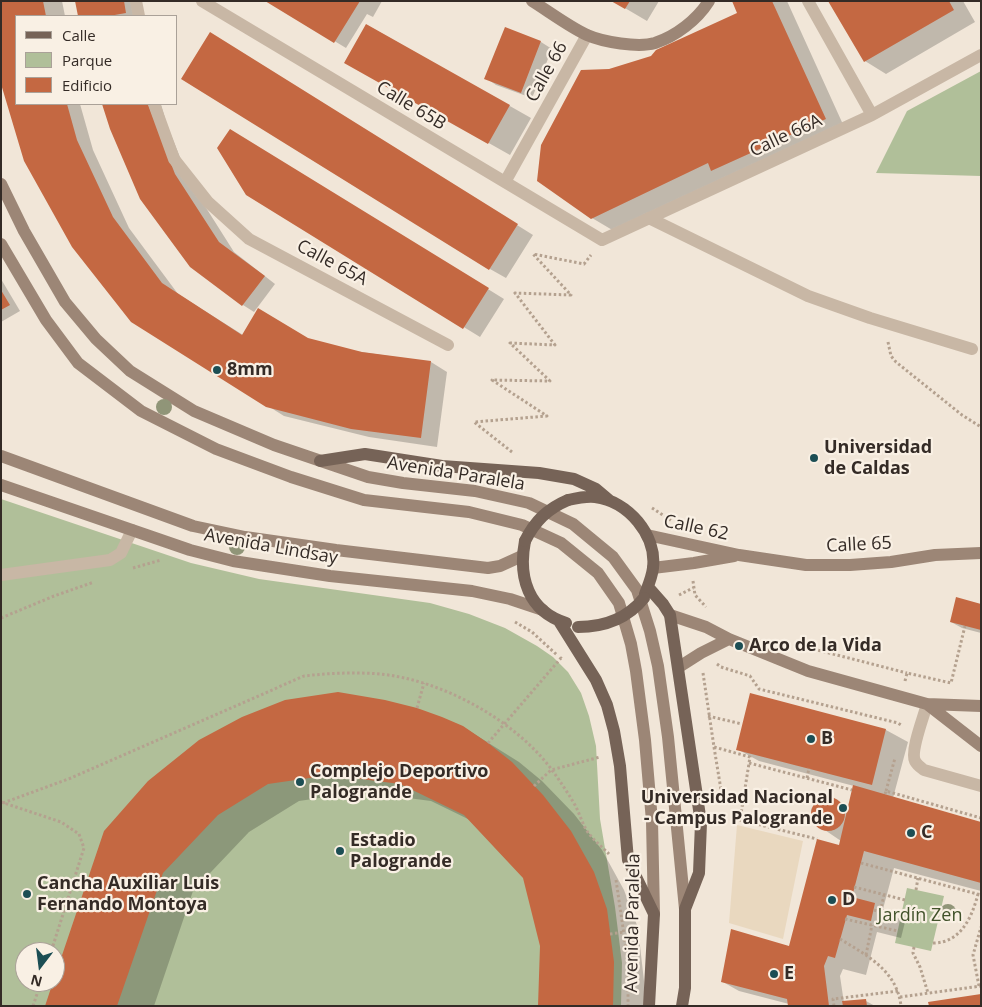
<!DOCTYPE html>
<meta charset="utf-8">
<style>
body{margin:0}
#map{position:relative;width:982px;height:1007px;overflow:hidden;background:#f1e6d8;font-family:"Open Sans",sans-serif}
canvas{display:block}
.frame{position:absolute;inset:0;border:2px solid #342b26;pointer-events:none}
.legend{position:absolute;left:15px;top:15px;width:162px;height:90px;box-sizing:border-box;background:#f9f0e4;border:1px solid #aaa198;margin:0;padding:6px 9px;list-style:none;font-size:15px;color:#342b26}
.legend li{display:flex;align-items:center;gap:10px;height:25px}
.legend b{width:25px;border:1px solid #aaa198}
.north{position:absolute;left:15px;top:942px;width:50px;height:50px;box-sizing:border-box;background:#f9f0e4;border:1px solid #aaa198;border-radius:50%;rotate:195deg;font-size:14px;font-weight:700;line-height:20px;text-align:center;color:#342b26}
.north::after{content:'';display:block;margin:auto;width:18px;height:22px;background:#1c4e54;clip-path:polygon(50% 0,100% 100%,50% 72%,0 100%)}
</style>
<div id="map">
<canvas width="982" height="1007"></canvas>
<div class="frame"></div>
<ul class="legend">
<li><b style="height:6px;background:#766357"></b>Calle</li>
<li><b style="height:14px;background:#b0bf99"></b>Parque</li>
<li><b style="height:14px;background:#c46842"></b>Edificio</li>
</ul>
<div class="north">N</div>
</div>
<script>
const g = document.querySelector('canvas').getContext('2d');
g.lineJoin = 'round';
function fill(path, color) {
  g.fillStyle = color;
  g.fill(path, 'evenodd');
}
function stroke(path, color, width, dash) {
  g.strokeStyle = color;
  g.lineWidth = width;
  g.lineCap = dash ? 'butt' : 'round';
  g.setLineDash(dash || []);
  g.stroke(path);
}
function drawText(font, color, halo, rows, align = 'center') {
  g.font = font + ' "Open Sans",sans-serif';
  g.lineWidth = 4.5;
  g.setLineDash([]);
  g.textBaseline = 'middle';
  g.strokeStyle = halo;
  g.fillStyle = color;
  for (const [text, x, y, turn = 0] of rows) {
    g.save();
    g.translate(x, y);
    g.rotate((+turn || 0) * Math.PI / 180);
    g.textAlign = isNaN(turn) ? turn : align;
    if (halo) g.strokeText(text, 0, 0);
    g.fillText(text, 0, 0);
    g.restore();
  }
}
fill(new Path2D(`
 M 981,71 L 981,176 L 876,173 L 907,111 Z
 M 1,499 L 191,563 L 259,579 L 430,603 L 469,614 L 505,628 L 537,646 L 553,657 L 568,672 L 581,693 L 589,716 L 596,746 L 600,819 L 615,907 L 622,963 L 621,1006 L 1,1006 ZM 25,952 L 55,952 L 55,982 L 25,982 Z
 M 907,888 L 944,896 L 931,951 L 895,943 Z`), '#b0bf99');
fill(new Path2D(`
 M 737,825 L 803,841 L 783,939 L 729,923 Z`), '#e9d8bf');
fill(new Path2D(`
 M 1,1 L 62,1 L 65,16 L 16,16 L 16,104 L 80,104 L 93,150 L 129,228 L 178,294 L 243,335 L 431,362 L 447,372 L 437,447 L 369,437 L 284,416 L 132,321 L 1,79 Z
 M 76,1 L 138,1 L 141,16 L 79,16 Z
 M 268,1 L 382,1 L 373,17 L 367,14 L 346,48 Z
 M 613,1 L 659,1 L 647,21 Z
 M 733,1 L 787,1 L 846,131 L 614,231 L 592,218 L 609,70 L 652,57 L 739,14 Z
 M 830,1 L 963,1 L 975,22 L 886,74 L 865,61 Z
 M 367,25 L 531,118 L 510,155 L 345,62 Z
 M 506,28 L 541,42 L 552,49 L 532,98 L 496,85 L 486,78 Z
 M 104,104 L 161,104 L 167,125 L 191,184 L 234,252 L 275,284 L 254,312 L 243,305 L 191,266 L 111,128 Z
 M 453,185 L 533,235 L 506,278 L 490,269 Z
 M 247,194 L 349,203 L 504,299 L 480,337 Z
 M 1,279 L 20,311 L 1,322 Z
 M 981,605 L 981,633 L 962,628 L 951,622 Z
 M 751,695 L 886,730 L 908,742 L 893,798 L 981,823 L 981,891 L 894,868 L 883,909 L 905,922 L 901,938 L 877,932 L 866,975 L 843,969 L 840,976 L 844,1003 L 866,1001 L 875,1006 L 789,1006 L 789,1004 L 739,991 L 723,982 L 790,947 L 840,846 L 841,841 L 813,822 L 811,809 L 819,799 L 832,797 L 849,807 L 854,786 L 759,761 L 737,749 Z
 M 463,727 L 519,762 L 542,781 L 574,814 L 602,850 L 624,890 L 638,928 L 644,981 L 644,1006 L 539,1006 L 542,946 L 524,877 L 470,820 L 431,801 L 361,792 L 299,801 L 249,832 L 193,891 L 154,1006 L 46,1006 L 55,980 L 149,781 Z`), '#0003');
fill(new Path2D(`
 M 1,1 L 43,1 L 46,16 L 16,16 L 16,104 L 67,104 L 77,140 L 113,217 L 162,283 L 242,335 L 258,308 L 308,338 L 362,352 L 431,361 L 421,438 L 351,429 L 266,407 L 131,322 L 72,247 L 24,161 L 1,84 Z
 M 75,1 L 124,1 L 126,13 L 109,16 L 78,16 Z
 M 265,1 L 360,1 L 334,43 Z
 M 611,1 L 630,1 L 625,9 Z
 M 732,1 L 772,1 L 826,119 L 711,171 L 708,163 L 591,219 L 537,181 L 541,145 L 581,70 L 609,69 L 651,56 L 656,50 L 737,13 Z
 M 828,1 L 949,1 L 954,10 L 864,62 Z
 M 366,24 L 510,105 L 488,144 L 344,63 Z
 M 505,27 L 541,41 L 521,93 L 484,79 Z
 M 210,32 L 518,224 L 489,270 L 181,79 Z
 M 102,104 L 148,104 L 175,174 L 219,242 L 265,276 L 242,306 L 190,267 L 140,199 L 110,129 Z
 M 230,129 L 489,288 L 463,329 L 246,195 L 217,148 Z
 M 1,290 L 10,305 L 1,310 Z
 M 956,597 L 981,604 L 981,630 L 950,622 Z
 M 338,692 L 385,700 L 417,708 L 442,717 L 463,726 L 488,743 L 512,762 L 543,795 L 571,831 L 594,872 L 607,909 L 614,962 L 613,1006 L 538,1006 L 540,946 L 523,878 L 464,815 L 400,784 L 330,775 L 268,784 L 218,815 L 163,873 L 117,1006 L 45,1006 L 53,982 L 55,982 L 55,976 L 104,831 L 148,781 L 199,740 L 242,717 L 285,700 Z
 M 750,693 L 886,729 L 872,785 L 736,750 Z
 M 853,785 L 981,822 L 981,883 L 864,851 L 852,897 L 875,903 L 871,921 L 847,915 L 835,958 L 828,956 L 824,966 L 829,1006 L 788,1006 L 787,999 L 721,982 L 731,929 L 789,946 L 817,839 L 839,845 Z
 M811 814a17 17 0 1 1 34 0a17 17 0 1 1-34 0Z
 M 981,994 L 981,1006 L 929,1006 L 928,1002 Z
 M 866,999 L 867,1006 L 843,1006 L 842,1001 Z`), '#c46842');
stroke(new Path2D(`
 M 888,342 L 891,356 L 896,362 L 962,415 L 981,427
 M 512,452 L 474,422 L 547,416 L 492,380 L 550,381 L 510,343 L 555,345 L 515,293 L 571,295 L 533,254 L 584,264 L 591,255
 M 652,508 L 672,521
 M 133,568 L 161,560
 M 693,581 L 695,595 L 706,607
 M 679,595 L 693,588
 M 1,618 L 54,596 L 94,582
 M 515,622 L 532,632 L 557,655
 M 794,644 L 907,673
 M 717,664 L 721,667 L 750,676 L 759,689 L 898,723 L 901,725
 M 703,673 L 714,747 L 750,757 L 740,820 L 817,839
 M 905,681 L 907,673 L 951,683 L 965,626
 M 417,708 L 424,683
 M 708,716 L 742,724
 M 488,743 L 561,658 L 562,660
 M 714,747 L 722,796 L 743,804
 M 749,763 L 852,790
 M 807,778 L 809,768
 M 534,786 L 551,770 L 600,757
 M 886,791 L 895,758
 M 885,794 L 886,791 L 981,818
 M 1,802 L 61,822 L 79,834 L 84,848 L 51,952
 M 3,803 L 71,778 L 304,676 C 330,673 355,672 380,674 C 442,680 515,720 552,770 C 560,781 568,793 575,805 C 580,814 583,827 590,835 C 596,842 603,848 609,854
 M 861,863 L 981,895
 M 616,880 L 628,962 L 628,1006
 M 854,887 L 905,900
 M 916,890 L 918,878
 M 874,910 L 880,912
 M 845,919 L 898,931
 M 877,926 L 884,895
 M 610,934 L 625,932
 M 840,939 C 868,956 897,971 901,1006
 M 933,943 C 961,943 972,917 978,894
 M 914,947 L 913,953 L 920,967 L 928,993
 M 866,955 L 872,925
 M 979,986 L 973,955 L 981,927
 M 900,997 L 981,986
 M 33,1006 L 41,982
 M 834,1006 L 833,999 L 898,991`), '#b4a18f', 3, [2.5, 2.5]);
stroke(new Path2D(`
 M 649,218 L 808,296 L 870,318 L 972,349
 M 1,575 L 110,560 L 121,553 L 132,530
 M 927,704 C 924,716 910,751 915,761 C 917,765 920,767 924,770 L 981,786`), '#c8b7a5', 12);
stroke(new Path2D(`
 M 136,1 L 139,16
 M 202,1 L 602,240 L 872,115 L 981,55
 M 808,1 L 872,115
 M 154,104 L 174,159 L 208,202 L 249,239 L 448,345
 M 505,182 L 587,35`), '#c8b7a5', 12);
stroke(new Path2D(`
 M 532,1 C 548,11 571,28 587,35 C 603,42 638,48 655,43 C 676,36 697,20 709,1
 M 1,184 L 24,231 L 65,302 L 96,339 L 130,371 L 194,411 L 274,445 L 368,477 L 403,483 L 475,491 L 529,503 L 573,524 L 613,557 L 637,590 L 650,631 L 658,666 L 668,737 L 685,909
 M 1,244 L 46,320 L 78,363 L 141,411 L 216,449 L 291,477 L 364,500 L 469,512 L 522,525 L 561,543 L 598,573 L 619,603 L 631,644 L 636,671 L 645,740 L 652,821 L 654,914
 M 1,456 L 193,526 L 245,537 L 336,550 L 488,568 L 500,566 L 522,556
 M 1,485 L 190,550 L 233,561 L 330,576 L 472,591 L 510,599 L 543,610
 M 647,535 L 739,555 L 806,565 L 850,565 L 891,562 L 935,555 L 981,553
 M 653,568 L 694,563 L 734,556
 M 670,615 L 706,627 L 729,639 L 808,671 L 927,704 L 981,706
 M 679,667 L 701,653 L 729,639
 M 927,704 L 981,746`), '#9c8676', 12);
stroke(new Path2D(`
 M 320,461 L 365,454 L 442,466 L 539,473 L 574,479 L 596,489 L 609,500
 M 568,500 C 577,498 586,496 595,497 C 628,501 657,535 653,568 C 652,577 648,586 645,594
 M 525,541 C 518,577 528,611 566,623
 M 648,587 L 663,604 L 670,615 L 701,823 L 699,873 L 685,909 L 685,988 L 682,1006
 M 559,621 L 596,680 L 607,705 L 614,731 L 620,766 L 628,860 L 654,914 L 649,1006`), '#766357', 12);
stroke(new Path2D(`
 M 525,541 C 535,521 547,509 568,500
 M 578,627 C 605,627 627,619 644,598`), '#766357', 12);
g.fillStyle = '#909578';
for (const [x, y] of [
 [164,407],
 [237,547],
 [948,912]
]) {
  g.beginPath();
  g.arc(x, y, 8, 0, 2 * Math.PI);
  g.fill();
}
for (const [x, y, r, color] of [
 [217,370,5,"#1c4e54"],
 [814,458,5,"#1c4e54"],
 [739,646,5,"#1c4e54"],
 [811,739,5,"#1c4e54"],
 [300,782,5,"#1c4e54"],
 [843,808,5,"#1c4e54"],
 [911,833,5,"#1c4e54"],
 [340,851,5,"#1c4e54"],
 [27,894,5,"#1c4e54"],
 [832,900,5,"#1c4e54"],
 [774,974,5,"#1c4e54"]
]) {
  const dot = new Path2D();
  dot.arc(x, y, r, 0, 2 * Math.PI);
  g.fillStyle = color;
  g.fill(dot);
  stroke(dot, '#f9f0e4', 2);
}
drawText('18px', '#342b26', '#f9f0e4', [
 ["Calle 66",547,72,-61],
 ["Calle 65B",411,106,31],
 ["Calle 66A",786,136,-25],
 ["Calle 65A",332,263,28],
 ["Avenida Paralela",456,474,9],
 ["Calle 62",696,528,12],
 ["Calle 65",859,545,-3],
 ["Avenida Lindsay",271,547,10],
 ["Avenida Paralela",633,923,-89]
]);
drawText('bold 18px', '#342b26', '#f9f0e4', [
 ["8mm",227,370],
 ["Universidad",824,448],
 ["de Caldas",824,469],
 ["Arco de la Vida",749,646],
 ["B",821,739],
 ["Complejo Deportivo",310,772],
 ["Palogrande",310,793],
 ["Universidad Nacional",833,798,"right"],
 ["- Campus Palogrande",833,819,"right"],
 ["C",921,833],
 ["Estadio",350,841],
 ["Palogrande",350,862],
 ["Cancha Auxiliar Luis",37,884],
 ["Fernando Montoya",37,905],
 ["D",842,900],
 ["E",784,974]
], 'left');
drawText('18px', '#41522a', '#f9f0e4', [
 ["Jardín Zen",920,916]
]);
</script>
